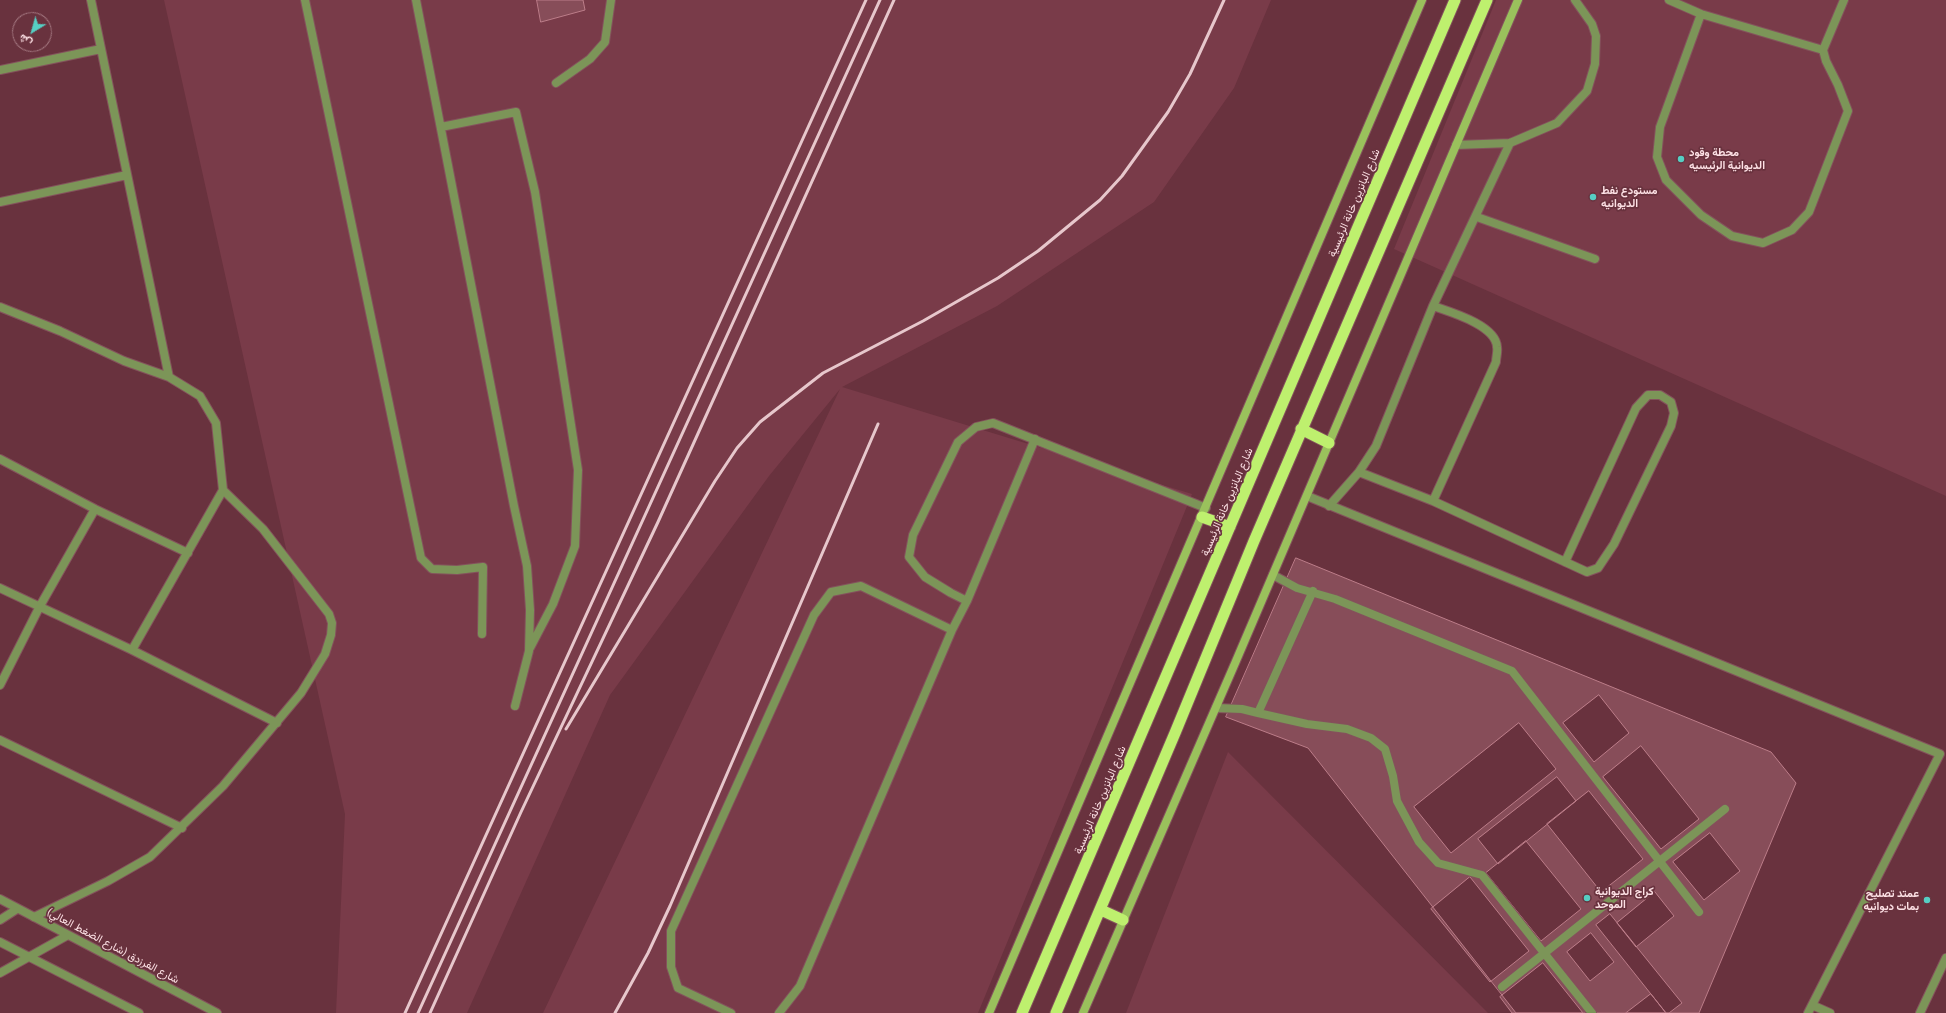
<!DOCTYPE html>
<meta charset="utf-8">
<style>
body{margin:0}
#map{position:relative;width:1946px;height:1013px;overflow:hidden;background:#69323e;font-family:"Public Sans",Vazirmatn,sans-serif}
canvas{display:block}
.north{position:absolute;left:12px;top:12px;width:40px;height:40px;box-sizing:border-box;background:#69323e;border:1px solid #a47881;border-radius:50%;rotate:217deg;font-size:11px;font-weight:700;line-height:16px;text-align:center;color:#fde1e5}
.north::after{content:'';display:block;margin:auto;width:14px;height:18px;background:#56cec3;clip-path:polygon(50% 0,100% 100%,50% 72%,0 100%)}
</style>
<div id="map">
<canvas width="1946" height="1013"></canvas>
<div class="north">ش</div>
</div>
<script>
const g = document.querySelector('canvas').getContext('2d');
g.lineJoin = 'round';
function fill(path, color) {
  g.fillStyle = color;
  g.fill(path, 'evenodd');
}
function stroke(path, color, width, dash) {
  g.strokeStyle = color;
  g.lineWidth = width;
  g.lineCap = dash ? 'butt' : 'round';
  g.setLineDash(dash || []);
  g.stroke(path);
}
function drawText(font, color, halo, rows, align = 'center') {
  g.font = font + ' "Public Sans",Vazirmatn,sans-serif';
  g.lineWidth = 3.5;
  g.setLineDash([]);
  g.textBaseline = 'middle';
  g.strokeStyle = halo;
  g.fillStyle = color;
  for (const [text, x, y, turn = 0] of rows) {
    g.save();
    g.translate(x, y);
    g.rotate((+turn || 0) * Math.PI / 180);
    g.textAlign = isNaN(turn) ? turn : align;
    if (halo) g.strokeText(text, 0, 0);
    g.fillText(text, 0, 0);
    g.restore();
  }
}
fill(new Path2D(`
 M 164,0 L 1271,0 L 1234,88 L 1154,202 L 997,306 L 842,387 L 1192,494 L 978,1013 L 543,1013 L 840,389 L 769,476 L 610,695 L 467,1013 L 336,1013 L 345,814 Z
 M 1496,0 L 1946,0 L 1946,496 L 1394,249 Z
 M 1228,752 L 1488,1013 L 1126,1013 Z`), '#793b49');
const building = new Path2D(`
 M 537,0 L 583,0 L 585,10 L 541,22 Z
 M 1296,558 L 1771,752 L 1796,783 L 1699,1013 L 1516,1013 L 1308,748 L 1226,717 Z
 M 1599,695 L 1629,733 L 1594,762 L 1563,723 Z
 M 1519,723 L 1556,769 L 1451,853 L 1414,807 Z
 M 1641,746 L 1699,819 L 1661,849 L 1603,777 Z
 M 1557,777 L 1576,801 L 1498,864 L 1478,839 Z
 M 1589,791 L 1643,859 L 1601,892 L 1547,824 Z
 M 1710,833 L 1740,871 L 1704,900 L 1673,862 Z
 M 1526,841 L 1581,909 L 1541,941 L 1486,873 Z
 M 1470,877 L 1529,951 L 1490,982 L 1431,909 Z
 M 1655,892 L 1674,916 L 1636,947 L 1617,923 Z
 M 1610,914 L 1682,1003 L 1669,1013 L 1666,1013 L 1596,925 Z
 M 1591,933 L 1614,962 L 1590,981 L 1567,952 Z
 M 1543,963 L 1583,1013 L 1512,1013 L 1500,997 Z
 M 1651,994 L 1666,1013 L 1626,1013 Z`);
fill(building, '#874d59');
stroke(building, '#bc7d89', 1);
const service = new Path2D(`
 M 305,0 L 421,558 L 432,569 L 457,570 L 483,567 L 482,634
 M 416,0 L 514,506 L 527,566 L 530,610 L 529,651 L 515,706
 M 1669,0 L 1701,14 L 1660,127 L 1657,157 L 1666,180 L 1701,215 L 1732,236 L 1763,243 L 1792,230 L 1809,212 L 1848,111 L 1838,85 L 1826,61 L 1823,50 L 1844,0
 M 1701,14 L 1823,50
 M 556,83 L 590,59 L 605,42 L 611,0
 M 441,127 L 516,112 L 535,192 L 578,470 L 575,546 L 553,604 L 530,648
 M 1456,145 L 1510,143 L 1557,123 L 1587,91 L 1595,64 L 1596,36 L 1592,24 L 1575,0
 M 1477,217 L 1595,259
 M 1359,472 L 1433,501 L 1587,572 L 1598,568 L 1614,544 L 1671,426 L 1674,413 L 1671,402 L 1660,395 L 1648,395 L 1636,408 L 1565,562
 M 1433,501 L 1496,362 C 1496,357 1498,352 1497,347 C 1496,325 1450,312 1433,306
 M 1329,506 L 1359,472 L 1376,446 L 1433,306 L 1510,143
 M 1273,575 L 1297,588 L 1335,599 L 1512,671 L 1699,912
 M 967,601 L 1035,439
 M 1216,708 L 1242,709 L 1258,713 L 1313,591
 M 1258,713 L 1307,724 L 1347,729 L 1371,738 L 1385,749 L 1393,776 L 1397,801 L 1419,842 L 1438,863 L 1482,875 L 1592,1013
 M 1502,987 L 1725,809
 M 731,1013 L 678,988 L 671,967 L 671,931 L 814,615 L 831,592 L 861,586 L 952,630
 M 779,1013 L 800,986 L 952,630 L 967,601 L 951,593 L 925,577 L 909,557 L 913,535 L 958,442 L 976,427 L 993,423 L 1206,508`);
const minor = new Path2D(`
 M 91,0 L 169,377
 M 0,70 L 101,49
 M 0,202 L 127,175
 M 0,307 L 60,331 L 124,361 L 169,377 L 200,396 L 216,423 L 223,490 L 263,529 L 329,614 L 332,623 L 331,635 L 325,654 L 301,693 L 223,786 L 150,857 L 108,881 L 34,917
 M 0,459 L 95,509 L 188,553
 M 1307,496 L 1940,754 L 1808,1013
 M 0,588 L 132,650 L 277,723
 M 132,650 L 223,490
 M 0,685 L 40,606 L 95,509
 M 0,740 L 182,828
 M 1812,1005 L 1830,1013
 M 1920,1013 L 1946,958`);
const tertiary = new Path2D(`
 M 0,899 L 217,1013
 M 0,920 L 17,909
 M 0,942 L 139,1013
 M 0,973 L 68,935`);
const secondary = new Path2D(`
 M 989,1013 L 1422,0
 M 1083,1013 L 1236,661 L 1518,0`);
const trunk = new Path2D(`
 M 1301,429 L 1329,443
 M 1202,517 L 1230,527
 M 1101,910 L 1123,920
 M 1022,1013 L 1455,0
 M 1056,1013 L 1175,733 L 1254,541 L 1487,0`);
stroke(service, '#84525c', 10);
stroke(minor, '#84525c', 10);
stroke(tertiary, '#84525c', 10);
stroke(secondary, '#84525c', 10);
stroke(trunk, '#84525c', 13);
stroke(service, '#7c9558', 8);
stroke(minor, '#7c9558', 8);
stroke(tertiary, '#7c9558', 8);
stroke(secondary, '#9ac15c', 8);
stroke(trunk, '#bef06e', 11);
stroke(new Path2D(`
 M 566,729 L 715,481 L 737,448 L 760,422 L 823,373 L 923,321 L 998,278 L 1038,251 L 1100,200 L 1122,176 L 1168,112 L 1190,74 L 1224,0
 M 405,1013 L 866,0
 M 418,1013 L 880,0
 M 430,1013 L 521,812 L 658,522 L 894,0
 M 615,1013 L 648,953 L 670,906 L 878,424`), '#e7c7cc', 3);
for (const [x, y, r, color] of [
 [1681,159,4,"#56cec3"],
 [1593,197,4,"#56cec3"],
 [1587,898,4,"#56cec3"],
 [1927,900,4,"#56cec3"]
]) {
  const dot = new Path2D();
  dot.arc(x, y, r, 0, 2 * Math.PI);
  g.fillStyle = color;
  g.fill(dot);
  stroke(dot, '#69323e', 1.5);
}
drawText('bold 11px', '#fde1e5', '#69323e', [
 ["محطة وقود",1689,153],
 ["الديوانية الرئيسيه",1689,166],
 ["مستودع نفط",1601,191],
 ["الديوانيه",1601,204],
 ["كراج الديوانية",1595,892],
 ["الموحد",1595,905],
 ["عمتد تصليح",1919,894,"right"],
 ["بمات ديوانيه",1919,907,"right"]
], 'left');
drawText('11px', '#fde1e5', '#69323e', [
 ["شارع البانزين خانة الرئيسية",1354,203,-67],
 ["شارع البانزين خانة الرئيسية",1227,502,-67],
 ["شارع البانزين خانة الرئيسية",1100,800,-67],
 ["شارع الفرزدق (شارع الضغط العالي)",113,946,28]
]);
</script>
